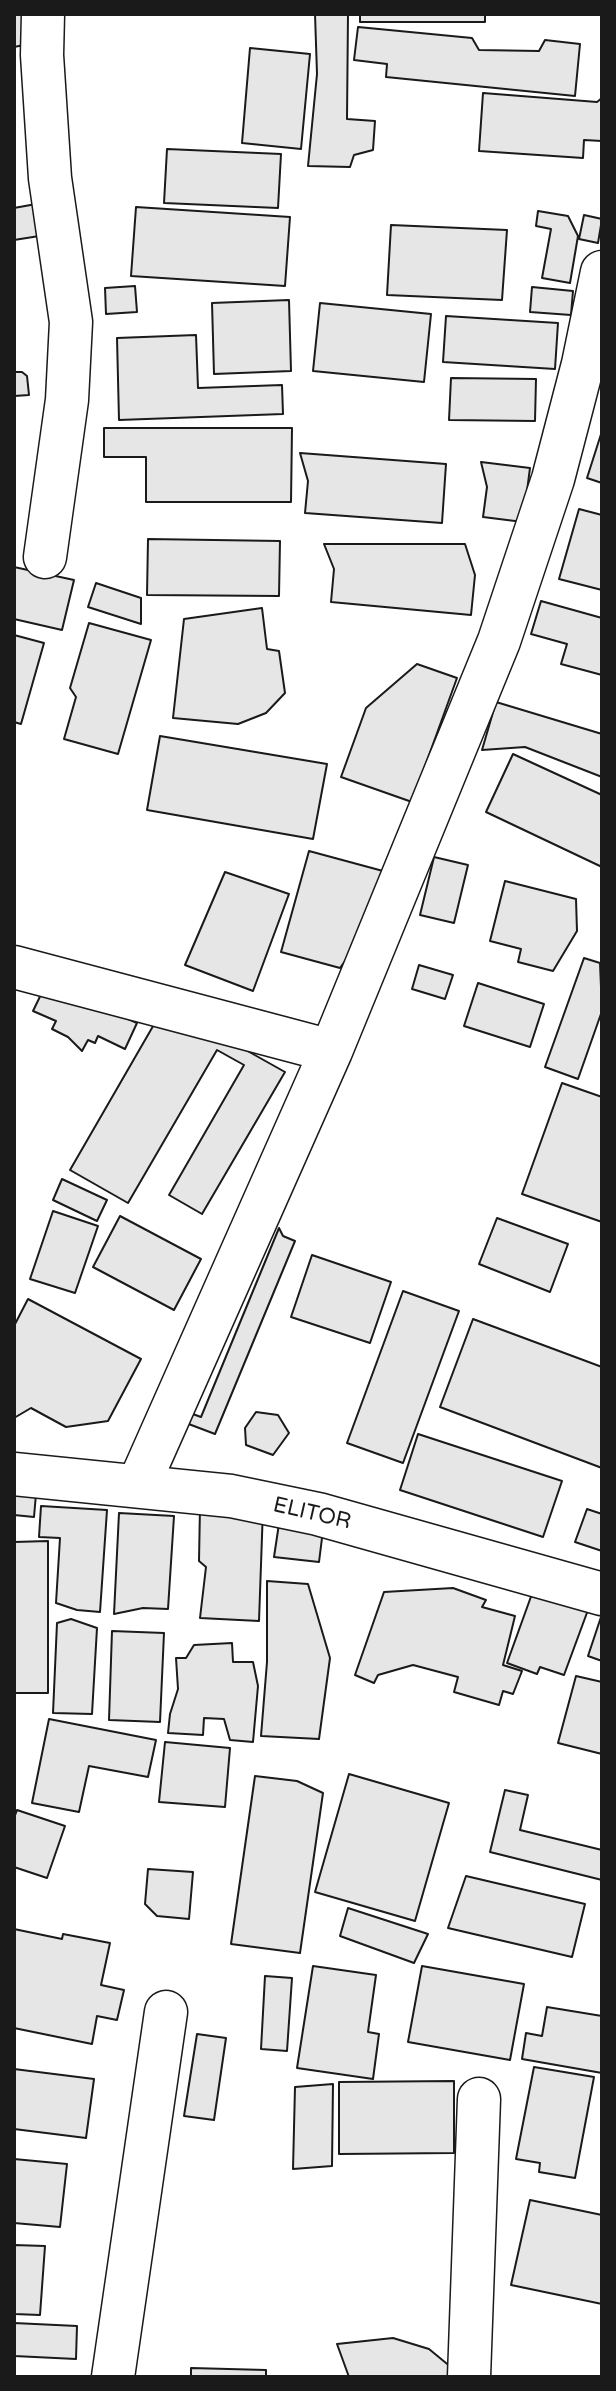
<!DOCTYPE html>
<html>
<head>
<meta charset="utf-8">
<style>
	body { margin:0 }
	#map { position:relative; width:616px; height:2391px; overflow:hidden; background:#fff; font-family:"Varela Round",sans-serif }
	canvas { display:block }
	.frame { position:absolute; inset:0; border:16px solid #1a1a1a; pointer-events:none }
</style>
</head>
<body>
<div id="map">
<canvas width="616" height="2391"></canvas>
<div class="frame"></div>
</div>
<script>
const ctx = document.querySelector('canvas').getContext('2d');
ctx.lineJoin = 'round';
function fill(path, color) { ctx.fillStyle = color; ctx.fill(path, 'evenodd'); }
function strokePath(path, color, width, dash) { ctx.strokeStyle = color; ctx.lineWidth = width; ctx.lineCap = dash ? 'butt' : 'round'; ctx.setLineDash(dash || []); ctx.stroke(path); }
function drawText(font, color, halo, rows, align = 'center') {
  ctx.font = font + ' "Varela Round",sans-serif'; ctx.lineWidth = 6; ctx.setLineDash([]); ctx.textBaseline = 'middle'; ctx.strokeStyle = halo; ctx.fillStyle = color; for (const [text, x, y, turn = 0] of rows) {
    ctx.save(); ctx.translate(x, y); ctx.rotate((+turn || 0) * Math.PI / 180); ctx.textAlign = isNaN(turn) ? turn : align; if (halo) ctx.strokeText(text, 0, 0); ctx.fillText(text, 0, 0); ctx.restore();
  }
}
const building = new Path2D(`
	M14,14H35L29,44L14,47Z
	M315,14H348L347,119L375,121L373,150L354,155L350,167L308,166L317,74Z
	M360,14H485V22H360Z
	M358,27L472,38L479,50L539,51L545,40L580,44L575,96L386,77L387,64L354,60Z
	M250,48L310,54L301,149L242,143Z
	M483,93L597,102L602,98V141L584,140L583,158L479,151Z
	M167,149L281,154L278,208L164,203Z
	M47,202L52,234L14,240V208Z
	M136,207L290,217L285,286L131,276Z
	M538,211L568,216L578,236L570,283L542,278L551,229L536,226Z
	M584,215L602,219L598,243L579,239Z
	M391,225L507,230L502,300L387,295Z
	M135,286L137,312L106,314L105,288Z
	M532,287L573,291L571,315L530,312Z
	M289,300L291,371L214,374L212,303Z
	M320,303L431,314L424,382L313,371Z
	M446,316L558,323L555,369L443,362Z
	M196,335L198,388L282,385L283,414L119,420L117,338Z
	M14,372H22L27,376L29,395L14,396Z
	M451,378L536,379L535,421L449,420Z
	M104,428H292L291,502H146V457H104Z
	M602,431V483L587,478Z
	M300,453L446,464L442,523L305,513L308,481Z
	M481,462L530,468L523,522L483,517L487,487Z
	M579,509L602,515V590L559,579Z
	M148,539L280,541L279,596L147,595Z
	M324,544H465L475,575L471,615L331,602L334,569Z
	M14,567L74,580L62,630L14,619Z
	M96,583L141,598V624L88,607Z
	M541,601L602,618V675L561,664L567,644L531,634Z
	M262,608L267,649L279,651L285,693L266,713L238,724L173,718L184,619Z
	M89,623L151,640L118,754L64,739L76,697L70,688Z
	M14,635L44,643L21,724L14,722Z
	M417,664L457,678L412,802L341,777L366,708Z
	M496,702L602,734V777L525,747L482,750Z
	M160,736L327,764L313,839L147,810Z
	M513,754L602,795V867L486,812Z
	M309,851L383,871L366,932L340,968L281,952Z
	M434,857L468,865L454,923L420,915Z
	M225,872L289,894L253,991L185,965Z
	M505,881L576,899L577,931L553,971L518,962L521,949L490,941Z
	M584,958L600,963L602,1011L578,1079L545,1067Z
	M419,965L453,975L445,999L412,989Z
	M47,982L137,1023L125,1049L98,1036L95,1043L88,1040L82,1051L68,1037L52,1029L56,1021L33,1011Z
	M478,983L544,1004L530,1047L464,1026Z
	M187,1017L285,1072L202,1214L169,1195L244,1065L217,1050L128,1203L70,1170L156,1021L177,1032Z
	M562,1083L602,1097V1222L522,1194Z
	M62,1179L107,1200L97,1221L53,1200Z
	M53,1211L98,1226L75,1293L30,1279Z
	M120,1216L201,1259L174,1310L93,1267Z
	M497,1218L568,1244L550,1292L479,1264Z
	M279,1228L283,1236L295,1241L215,1434L186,1423L190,1413L201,1417Z
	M312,1255L391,1282L370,1343L291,1317Z
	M403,1291L459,1311L403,1463L347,1443Z
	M28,1299L141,1359L108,1421L66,1427L31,1408L14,1418V1326Z
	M473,1319L602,1367V1468L440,1407Z
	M256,1412L278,1415L289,1433L273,1455L246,1445L245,1428Z
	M418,1434L562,1481L543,1537L400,1490Z
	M14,1491L36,1494L34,1517L14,1515Z
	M41,1506L107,1510L100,1612L77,1610L56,1603L60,1538L39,1537Z
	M200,1507L263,1508L259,1621L200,1618L206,1567L199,1561Z
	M587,1509L602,1514V1551L575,1542Z
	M119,1513L174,1516L168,1609L143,1608L114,1614Z
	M280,1517L324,1522L319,1562L274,1557Z
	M48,1541V1693H14V1542Z
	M267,1581L308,1584L330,1658L319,1739L261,1736L267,1662Z
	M453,1588L486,1600L482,1607L515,1616L503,1665L522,1671L513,1694L503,1691L499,1705L454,1692L458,1677L413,1665L378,1675L374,1683L355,1675L384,1592Z
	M533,1591L588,1610L564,1675L540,1667L537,1674L507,1663Z
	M601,1617L602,1618V1661L588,1656Z
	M71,1619L97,1628L92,1714L53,1713L57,1623Z
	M112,1631L164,1633L160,1722L109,1720Z
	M232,1643L233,1662H253L258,1686L253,1742L230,1740L224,1719L204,1718L203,1735L168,1733L170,1714L178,1689L176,1658H186L194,1645Z
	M576,1676L602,1682V1754L558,1743Z
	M49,1719L156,1740L148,1777L89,1766L79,1812L32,1803Z
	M165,1742L230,1748L225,1807L159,1802Z
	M349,1774L449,1803L415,1921L315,1892Z
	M255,1776L297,1781L323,1793L300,1953L231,1944Z
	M505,1790L528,1795L520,1830L602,1850V1880L490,1852Z
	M17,1810L65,1826L47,1878L14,1867V1818Z
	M148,1869L193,1872L189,1919L157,1916L145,1904Z
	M466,1876L585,1904L572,1957L448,1928Z
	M348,1908L428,1934L414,1963L340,1936Z
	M14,1929L62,1939L63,1934L110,1943L101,1985L124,1990L117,2020L97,2016L92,2044L14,2028Z
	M313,1966L376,1975L368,2032L379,2034L373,2079L297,2068Z
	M422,1966L524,1984L510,2060L408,2042Z
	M265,1976L292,1978L287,2051L261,2049Z
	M547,2007L602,2016V2073L522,2059L526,2033L542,2036Z
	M197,2034L226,2038L214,2120L184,2116Z
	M534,2067L594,2077L575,2178L539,2172L540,2163L516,2159Z
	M14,2069L94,2079L86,2138L14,2129Z
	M454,2081V2153L339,2154V2082Z
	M333,2084L332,2166L293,2169L295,2087Z
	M14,2159L67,2164L60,2227L14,2223Z
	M530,2200L602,2215V2304L511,2285Z
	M14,2245L45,2246L40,2315L14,2314Z
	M14,2323L77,2326L76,2359L14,2356Z
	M393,2338L429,2349L463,2377H349L337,2344Z
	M191,2368L266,2370V2377H191Z`);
fill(building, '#e6e6e6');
strokePath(building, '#1a1a1a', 2);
const minor = new Path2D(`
	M43,14L42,55L50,178L71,322L67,400L45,557
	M14,967L331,1051
	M14,1474L231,1496L318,1514L602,1594
	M138,1486L331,1051L499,641L553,479L583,364L602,272
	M113,2377L166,2012
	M469,2377L479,2099`);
strokePath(minor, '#1a1a1a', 45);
strokePath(minor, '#fff', 42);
drawText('22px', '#1a1a1a', '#fff', [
	["ELITOR",312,1514,13]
]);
</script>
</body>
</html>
